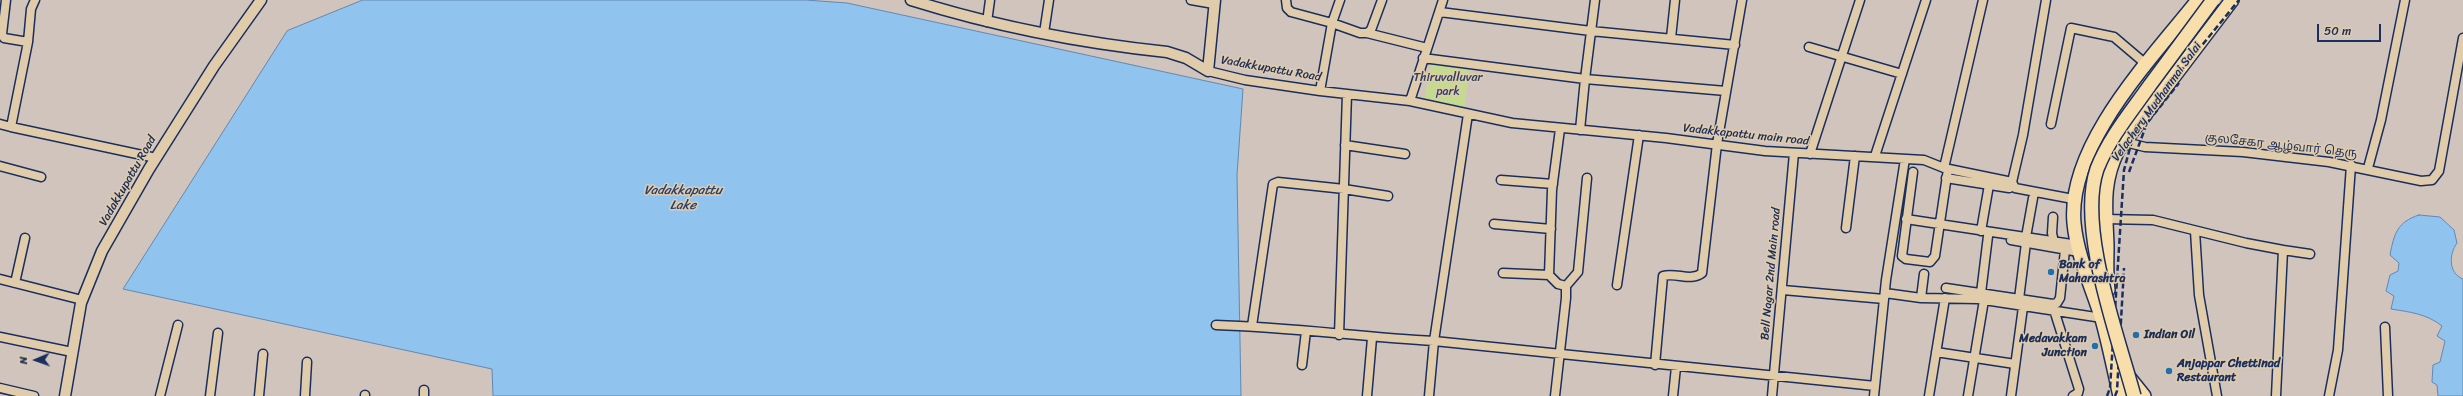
<!DOCTYPE html>
<html>
<head>
<meta charset="utf-8">
<style>
	body { margin:0 }
	#map { position:relative; width:2463px; height:396px; overflow:hidden; background:#d1c4bc; font-family:Sriracha,sans-serif }
	canvas { display:block }
	.north { position:absolute; left:16px; top:340px; width:40px; height:40px; -webkit-text-stroke:3px #e0ccab; paint-order:stroke; rotate:268deg; font-size:11px; font-weight:700; line-height:16px; text-align:center; color:#1b2f5e }
	.north::after { content:''; display:block; margin:auto; width:14px; height:18px; background:#1b2f5e; clip-path:polygon(50% 0,100% 100%,50% 72%,0 100%) }
	.scale { position:absolute; left:2317px; top:24px; width:64px; height:18px; box-sizing:border-box; border:2px solid #1b2f5e; border-top:0; padding-left:5px; font-size:12px; line-height:14px; white-space:nowrap; color:#1b2f5e; -webkit-text-stroke:3px #e0ccab; paint-order:stroke }
</style>
</head>
<body>
<div id="map">
<canvas width="2463" height="396"></canvas>
<div class="north">N</div>
<div class="scale">50 m</div>
</div>
<script>
const ctx = document.querySelector('canvas').getContext('2d');
ctx.lineJoin = 'round';
function fill(path, color) { ctx.fillStyle = color; ctx.fill(path, 'evenodd'); }
function strokePath(path, color, width, dash) { ctx.strokeStyle = color; ctx.lineWidth = width; ctx.lineCap = dash ? 'butt' : 'round'; ctx.setLineDash(dash || []); ctx.stroke(path); }
function drawText(font, color, halo, rows, align = 'center') {
  ctx.font = font + ' Sriracha,"Noto Sans Tamil",sans-serif'; ctx.lineWidth = 3; ctx.setLineDash([]); ctx.textBaseline = 'middle'; ctx.strokeStyle = halo; ctx.fillStyle = color; for (const [text, x, y, turn = 0] of rows) {
    ctx.save(); ctx.translate(x, y); ctx.rotate((+turn || 0) * Math.PI / 180); ctx.textAlign = isNaN(turn) ? turn : align; if (halo) ctx.strokeText(text, 0, 0); ctx.fillText(text, 0, 0); ctx.restore();
  }
}
fill(new Path2D(`
	M1431,64L1470,68L1464,108L1424,100Z`), '#c5da90');
const water = new Path2D(`
	M363,0H806L847,3L1243,89L1237,175L1241,396H493L492,369L123,289L287,31Z
	M2419,215L2440,217L2454,230L2457,243C2449,254 2448,273 2463,279V396H2438L2437,385L2432,382L2433,365L2440,362L2445,341L2437,336L2442,326C2427,314 2410,312 2391,309L2394,296L2386,291L2390,275L2398,271L2399,263L2390,255C2394,234 2397,222 2419,215Z`);
fill(water, '#90c3ed');
strokePath(water, '#6188b4', 1);
const minor = new Path2D(`
	M6,0L2,34L4,38L28,42
	M1191,0L1214,4
	M1286,0L1287,8L1291,12L1332,23L1360,33H1367L1371,30L1382,0
	M1440,12L1591,31L1735,45
	M987,22L990,0
	M1044,33L1049,0
	M1367,33L1427,48
	M1671,38L1675,0
	M1809,47L1902,74
	M1423,58L1585,79L1595,0
	M1208,71L1245,80L1320,91L1410,101L1512,123L1666,138L1765,151L1924,160L1944,168L2012,182
	M1320,91L1332,23L1340,0
	M1410,101L1443,0
	M1468,114L1434,341L1875,386
	M0,124L11,127L28,42L31,9L35,0
	M2051,124L2071,28L2114,37L2147,65
	M11,127L156,158
	M1580,130L1585,79L1726,91
	M2125,142L2145,147L2243,152L2329,162L2421,181L2432,180L2439,171L2463,38
	M1345,145L1405,154
	M1810,154L1860,0
	M1875,156L1926,0
	M0,166L41,177
	M1944,168L1983,0
	M2368,168L2381,120L2405,0
	M1913,172L1902,256L1906,259L1930,262L1935,256L1948,169
	M1946,178L2009,188
	M1501,180L1553,184
	M2012,182L2023,135L2046,0
	M2012,182L2015,188L2073,199
	M2053,217L2052,233L2054,242
	M1906,219L2078,245
	M2105,219L2153,220L2246,243L2283,250L2276,396
	M1494,224L1551,229
	M1846,228L1855,156
	M1981,231L1989,185
	M2195,231L2199,295L2217,396
	M2026,237L2033,198
	M2011,240L2079,252
	M2283,250L2310,254
	M1503,273L1549,275
	M0,279L82,300
	M15,283L25,238
	M1617,285L1639,135
	M1566,286L1578,272L1587,178
	M1946,288L2053,304L2057,303L2060,298L2065,250
	M1783,290L1884,299
	M1885,293L1921,298L1978,299L2102,318
	M1981,293L1988,236
	M1921,298L1924,274
	M2019,299L2026,243
	M2055,313L2079,389L2078,393L2073,396
	M1216,325C1289,327 1361,337 1434,341L1429,396
	M1252,326L1273,184L1278,182L1344,189L1388,196
	M2385,327L2388,396
	M1339,335L1347,94
	M0,337L72,352
	M1936,352L2015,364
	M1302,365L1306,331
	M1655,365L1663,276C1676,272 1691,282 1702,273L1717,144L1742,0
	M0,388L34,396
	M160,396L178,325
	M210,396L218,333
	M259,396L263,354
	M305,396L307,362
	M365,396V395
	M424,396V390
	M1367,396L1372,338
	M1555,396L1566,298V286L1558,284L1549,275L1552,190L1560,129
	M1673,396L1676,367
	M1772,396L1794,153
	M1874,396L1886,280L1905,159
	M1929,396L1945,298
	M1968,396L1984,300
	M2011,396L2023,307
	M2329,396L2338,350L2351,165`);
const tertiary = new Path2D(`
	M911,0C994,26 1081,43 1167,52L1186,58L1208,71L1215,0
	M65,396L81,303L102,251L149,169L214,66L261,0`);
const primary = new Path2D(`
	M2108,290C2106,275 2107,261 2107,246C2106,211 2101,184 2118,150L2232,0
	M2128,376L2144,396
	M2120,396C2114,370 2109,344 2102,319C2092,287 2077,256 2074,223C2067,145 2152,58 2198,0`);
strokePath(minor, '#1b2f5e', 11);
strokePath(tertiary, '#1b2f5e', 13);
strokePath(primary, '#1b2f5e', 16);
strokePath(minor, '#e0ccab', 8);
strokePath(tertiary, '#e0ccab', 10);
strokePath(primary, '#f8deab', 13);
strokePath(new Path2D(`
	M2129,172L2147,123L2179,83
	M2107,396L2110,388L2124,170L2136,126L2239,0
	M2115,396L2117,391L2124,268`), '#1b2f5e', 2.5, [6, 3]);
const primaryBridge = new Path2D(`
	M2134,396C2118,336 2077,228 2097,169C2109,138 2131,112 2150,85C2171,57 2192,28 2213,0`);
strokePath(primaryBridge, '#1b2f5e', 16, []);
strokePath(primaryBridge, '#f8deab', 13);
for (const [x, y, r, color] of [
	[2051,272,4,"#1f6fb2"],
	[2136,335,4,"#1f6fb2"],
	[2095,346,4,"#1f6fb2"],
	[2169,371,4,"#1f6fb2"]
]) { const dot = new Path2D(); dot.arc(x, y, r, 0, 2 * Math.PI); ctx.fillStyle = color; ctx.fill(dot); strokePath(dot, '#e0ccab', 1.5); }
drawText('12px', '#1b2f5e', '#e0ccab', [
	["Vadakkupattu Road",1271,69,10],
	["Velachery Mudhanmai Salai",2157,102,-54],
	["Vadakkapattu main road",1746,135,6],
	["குலசேகர ஆழ்வார் தெரு",2281,146,6],
	["Vadakkupattu Road",128,181,-60],
	["Bell Nagar 2nd Main road",1771,274,-85]
]);
drawText('12px', '#2c4063', '#e0ccab', [
	["Thiruvalluvar",1448,78],
	["park",1448,92]
]);
drawText('bold 12px', '#1b2f5e', '#e0ccab', [
	["Bank of",2059,265],
	["Maharashtra",2059,279],
	["Indian Oil",2144,335],
	["Medavakkam",2087,339,"right"],
	["Junction",2087,353,"right"],
	["Anjappar Chettinad",2177,364],
	["Restaurant",2177,378]
], 'left');
drawText('italic 13px', '#273e6c', '#e0ccab', [
	["Vadakkapattu",683,191],
	["Lake",683,206]
]);
</script>
</body>
</html>
